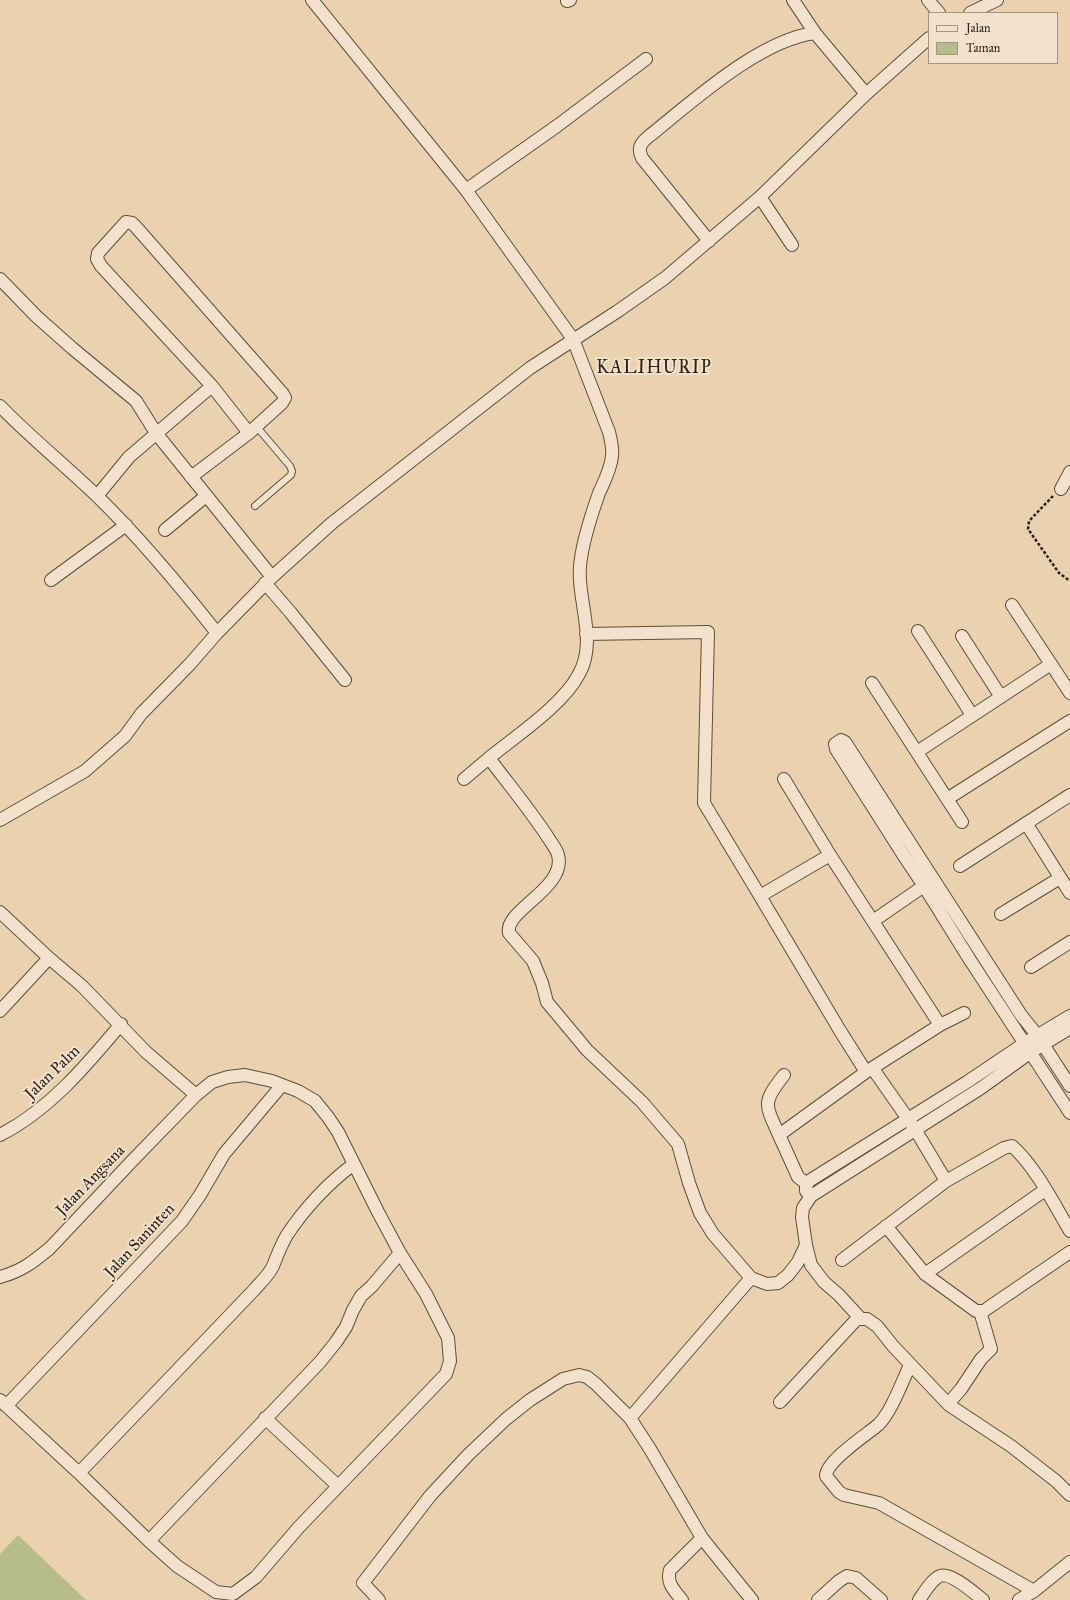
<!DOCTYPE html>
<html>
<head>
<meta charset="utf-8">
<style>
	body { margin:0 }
	#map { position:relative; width:1070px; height:1600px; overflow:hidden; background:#ebd2af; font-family:"IM FELL Great Primer",serif }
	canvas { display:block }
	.legend { position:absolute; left:928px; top:12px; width:130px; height:52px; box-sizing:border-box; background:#f2e2cb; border:1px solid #a49584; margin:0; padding:5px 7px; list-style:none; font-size:12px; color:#2e2219 }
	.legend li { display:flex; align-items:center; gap:8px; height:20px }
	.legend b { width:20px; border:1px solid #a49584 }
</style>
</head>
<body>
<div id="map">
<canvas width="1070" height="1600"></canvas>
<ul class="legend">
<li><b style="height:5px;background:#f2e2cb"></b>Jalan</li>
<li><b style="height:11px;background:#b6bc8c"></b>Taman</li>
</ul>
</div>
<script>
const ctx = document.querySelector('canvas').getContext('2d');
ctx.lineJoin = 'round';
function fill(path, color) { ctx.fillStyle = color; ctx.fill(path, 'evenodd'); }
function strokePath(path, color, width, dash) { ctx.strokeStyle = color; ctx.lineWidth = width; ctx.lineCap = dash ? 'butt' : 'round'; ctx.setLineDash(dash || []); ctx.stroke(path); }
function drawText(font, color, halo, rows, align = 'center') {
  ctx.font = font + ' "IM FELL Great Primer",serif'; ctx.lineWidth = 4; ctx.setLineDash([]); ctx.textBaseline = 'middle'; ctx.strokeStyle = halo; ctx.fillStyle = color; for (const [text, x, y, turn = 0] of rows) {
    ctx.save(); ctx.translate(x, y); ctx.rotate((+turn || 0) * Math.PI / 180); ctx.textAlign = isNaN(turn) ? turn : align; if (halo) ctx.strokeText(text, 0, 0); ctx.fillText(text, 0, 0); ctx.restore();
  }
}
fill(new Path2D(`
	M18,1535L86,1600H0V1554Z`), '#b6bc8c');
const service = new Path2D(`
	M255,506L291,475L292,471L290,466L256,426`);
const minor = new Path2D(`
	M312,0L466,190L573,339L609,432C611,440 613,449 612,456C611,469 604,482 599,493C592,513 584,537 581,558C574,595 599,639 579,674C563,705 516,736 489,758C509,785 531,811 549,839C552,844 557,850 558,855C567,888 504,910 509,933L533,961L542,983L547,1002L587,1050L642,1102L678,1144L689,1183L700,1213L713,1234L751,1278L767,1284L778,1283L788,1275L798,1262L806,1245
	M793,0L815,33
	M928,0L939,13
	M567,1L570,0
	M970,13L997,0
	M466,190L557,126L646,59
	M760,197L792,245
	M709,241L642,158C637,148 641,143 648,137C692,102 759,40 815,33L866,94
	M0,279L36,316L72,348L136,401L156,433L272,577
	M0,406C31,438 66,466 98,497C141,539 180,586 217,633
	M191,477L249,433L282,403L285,398L283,394L136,227L132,223L126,222L98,253L97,259L101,266L212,386L249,433
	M1061,489L1070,472
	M97,496L129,457L212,386
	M165,530L206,496
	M51,580L126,525
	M265,583L291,613L345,680
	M1012,605L1070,693
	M918,631L972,715
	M586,634L708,632L704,803L760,896
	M962,636L1001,697
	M872,683L962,822
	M917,752L1051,664
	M464,779L489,758
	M947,799L1070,721
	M0,820L85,771L125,736L141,714L190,664L217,633L272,577L332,523L530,368L618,311L665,278L760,197L866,94L929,38
	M1026,823L1070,893
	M830,855L760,896L839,1029L866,1072
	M960,866L1070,795
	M0,912L49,958L82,986L146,1052L196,1095
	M1001,914L1060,878
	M873,921L924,886
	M1031,967L1070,942
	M0,1011L49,958
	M1070,1016L1025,1043L967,1082L809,1181L806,1186V1191L811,1196L981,1088L1031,1052L1070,1028
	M940,1025L964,1013
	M873,1069L915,1129L946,1181
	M784,1075C762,1103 765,1104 779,1135L866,1072L940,1025L830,855L784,779
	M1070,1086L1037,1035L1021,1015L845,742L841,740L835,744L836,749L904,856L924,886L970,960L1070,1113
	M0,1135C49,1110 86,1066 121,1024
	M779,1135L798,1177L807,1184
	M811,1196L803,1208L802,1217L806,1245L811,1265L824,1282L839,1295L861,1319
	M886,1226L925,1274L976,1311H984L988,1308L1070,1252
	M842,1260L946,1181L1004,1148L1012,1146C1035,1166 1054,1204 1070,1231
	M925,1274L1045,1190
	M0,1277C22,1271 33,1262 50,1248L132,1161L196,1095L212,1082L228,1077L245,1075L272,1081L298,1091L315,1101L328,1117L338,1132L378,1212L400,1253L426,1294L448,1338L450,1361L446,1374L299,1527L256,1577L233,1594L216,1592L177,1566L149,1541L79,1473L0,1400
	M910,1365C902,1382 891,1413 878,1425C866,1435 826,1461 826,1476L839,1492L844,1495L879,1503L1034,1591
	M780,1402L855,1321L858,1319H867L877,1326L893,1346L949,1405L1011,1446L1056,1481L1070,1495
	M948,1404L961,1389L981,1359L991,1349L980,1311
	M6,1406L182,1221L200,1195L224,1154L282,1085
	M265,1418L338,1486
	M630,1418L751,1278
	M79,1473L254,1290C260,1283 269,1275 273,1266C277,1256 281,1245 287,1235C304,1209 329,1182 354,1164
	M702,1538L752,1600
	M149,1541L320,1362L336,1342L346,1327L353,1310L361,1296L372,1286L400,1253
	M379,1600L363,1583L430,1496L468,1455L506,1419L530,1400L563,1379L579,1375L587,1377L596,1384L630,1418L650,1449L702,1538L670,1570C666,1583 674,1590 682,1600
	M818,1600L839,1581L847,1576L856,1578L881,1600
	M919,1600C924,1593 932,1579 940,1576C951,1572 974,1593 983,1600
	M1019,1600L1034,1591L1070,1562`);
strokePath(service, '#5d4e3e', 8);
strokePath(minor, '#5d4e3e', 14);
strokePath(new Path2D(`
	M1053,496L1029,521L1028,529L1059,573L1070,581`), '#2e2219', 2.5, [3, 2]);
strokePath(service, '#f2e2cb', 6);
strokePath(minor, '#f2e2cb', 12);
drawText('16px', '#2e2219', '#f2e2cb', [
	["Jalan Palm",53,1073,-44],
	["Jalan Angsana",91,1181,-46],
	["Jalan Saninten",140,1241,-47]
]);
ctx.letterSpacing = '1px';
drawText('18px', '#2e2219', '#f2e2cb', [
	["KALIHURIP",654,369]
]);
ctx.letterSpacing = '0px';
</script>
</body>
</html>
